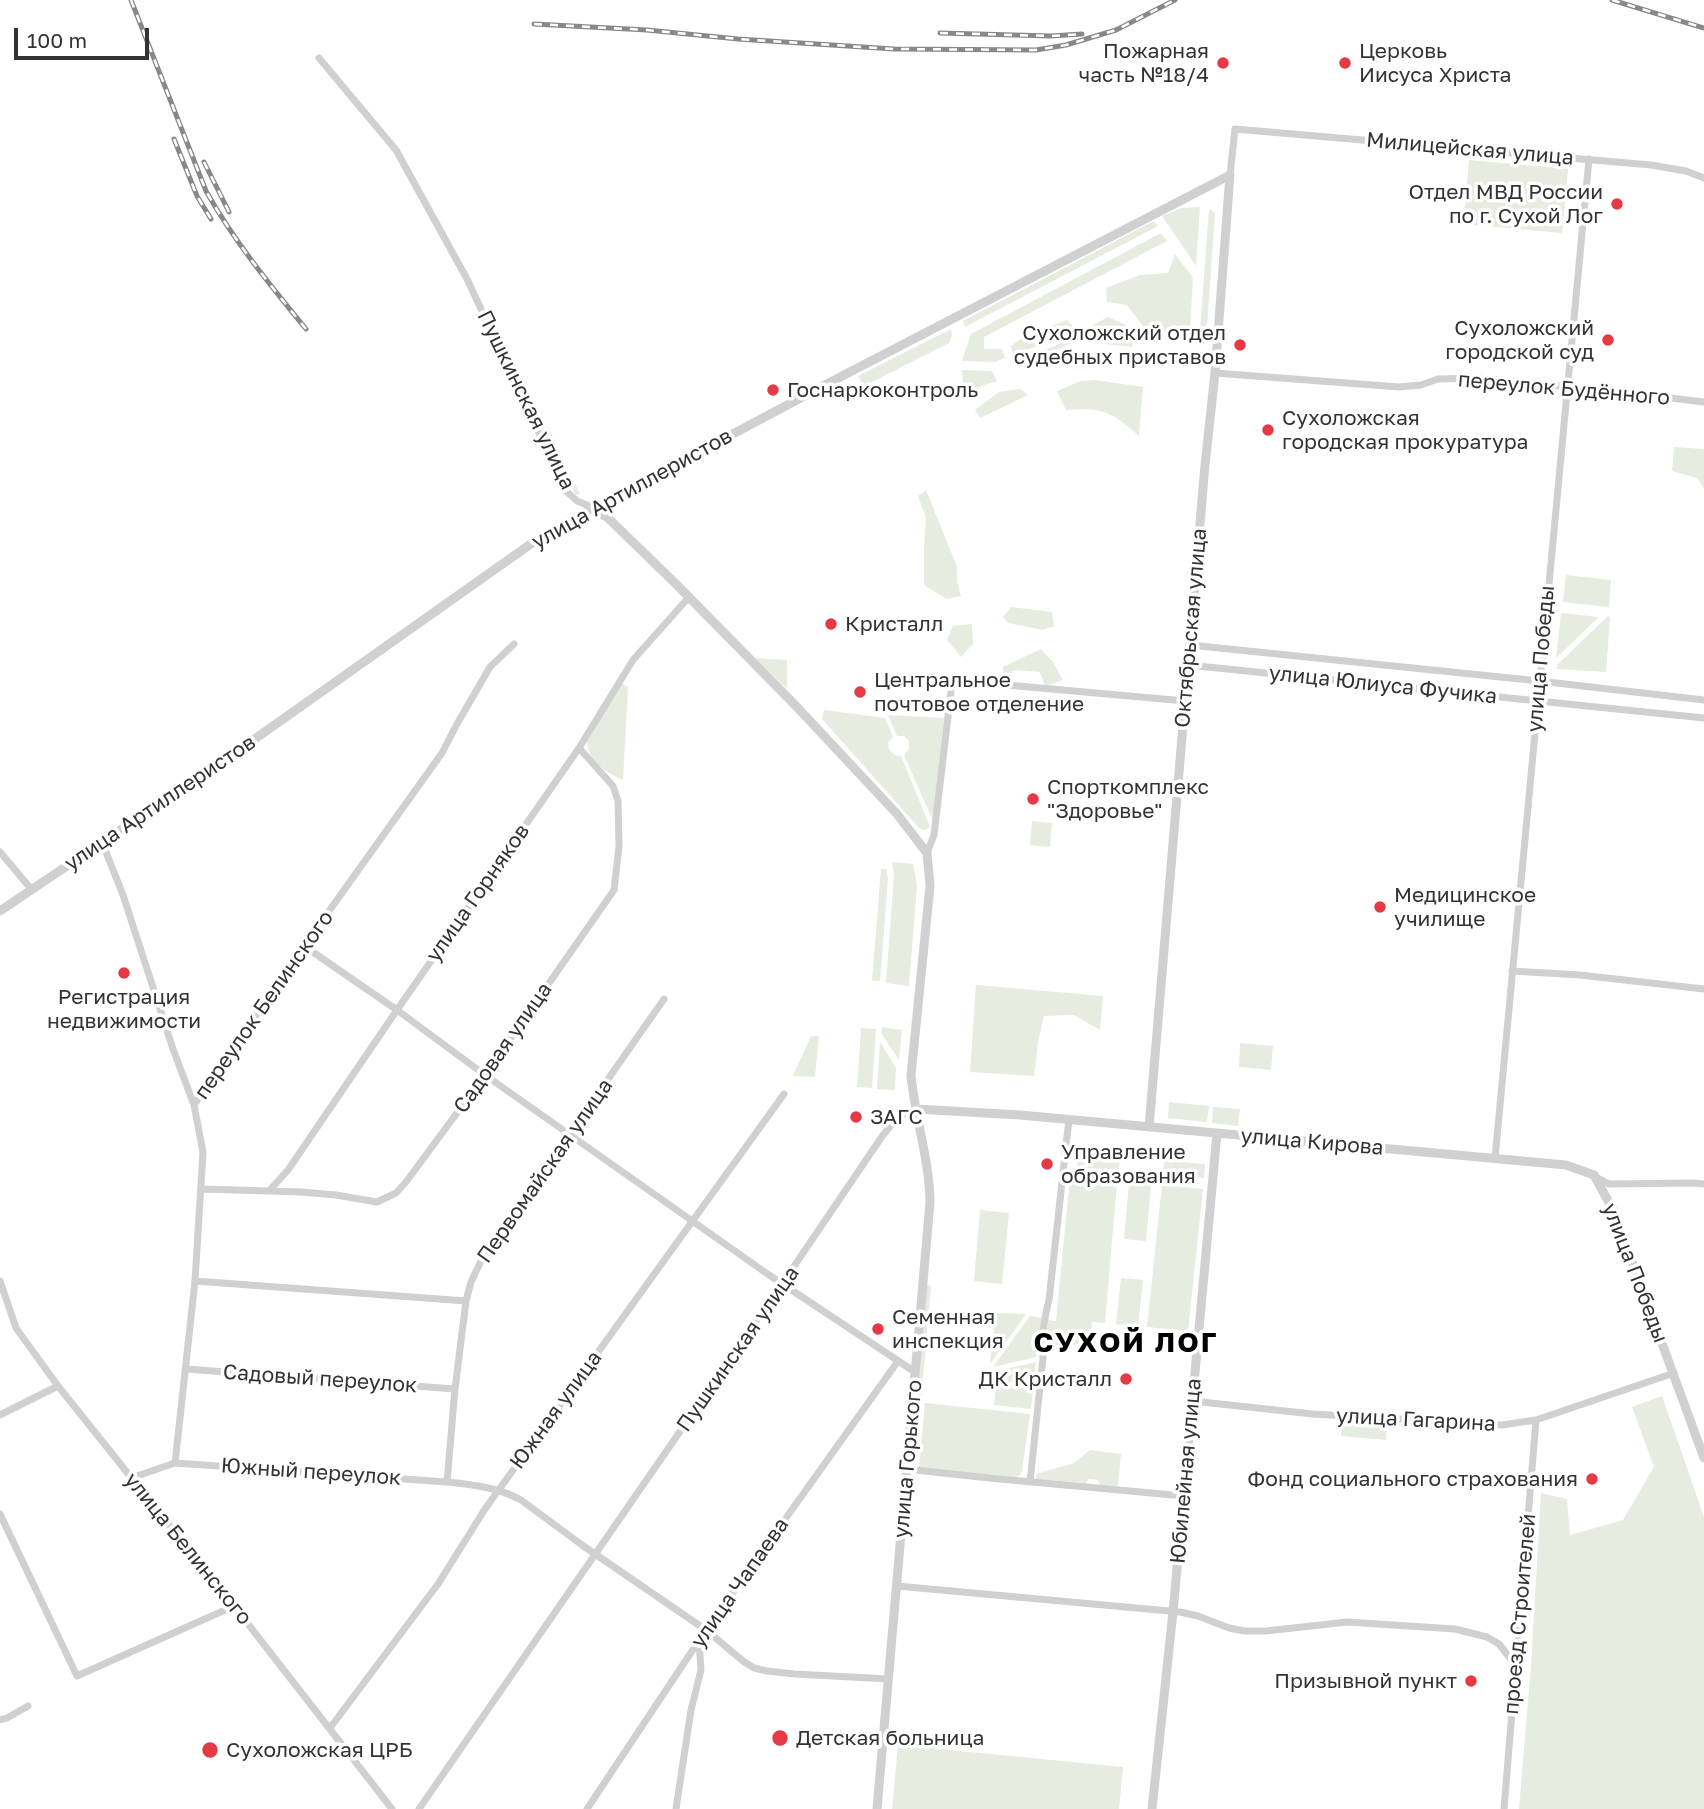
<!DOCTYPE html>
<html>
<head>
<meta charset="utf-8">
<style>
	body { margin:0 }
	#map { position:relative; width:1704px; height:1809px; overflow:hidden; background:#fff; font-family:"Golos Text",sans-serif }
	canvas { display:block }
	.scale { position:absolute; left:14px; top:28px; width:135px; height:32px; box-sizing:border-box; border:4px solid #333; border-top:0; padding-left:9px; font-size:21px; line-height:24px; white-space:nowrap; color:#333; -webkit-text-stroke:5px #fff; paint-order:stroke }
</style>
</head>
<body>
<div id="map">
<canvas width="1704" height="1809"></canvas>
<div class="scale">100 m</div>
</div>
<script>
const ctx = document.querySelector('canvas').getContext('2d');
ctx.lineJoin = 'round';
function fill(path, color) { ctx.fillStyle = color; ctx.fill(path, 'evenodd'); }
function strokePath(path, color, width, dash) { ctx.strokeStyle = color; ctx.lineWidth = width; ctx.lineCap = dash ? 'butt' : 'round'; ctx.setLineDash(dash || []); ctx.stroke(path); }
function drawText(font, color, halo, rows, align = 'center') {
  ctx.font = font + ' "Golos Text",sans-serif'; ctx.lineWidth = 7; ctx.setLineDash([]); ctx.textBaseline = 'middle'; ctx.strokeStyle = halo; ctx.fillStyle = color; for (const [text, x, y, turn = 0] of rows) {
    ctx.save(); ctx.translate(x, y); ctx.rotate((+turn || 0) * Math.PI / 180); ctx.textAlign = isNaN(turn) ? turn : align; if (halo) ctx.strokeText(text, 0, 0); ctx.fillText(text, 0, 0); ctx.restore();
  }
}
fill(new Path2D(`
	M1469,160L1568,169L1562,233L1463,224Z
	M1200,207L1196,266L1162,216L1182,208Z
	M1209,209L1215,213L1207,327L1200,330Z
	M1154,221L1158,226L965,327L963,321Z
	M1161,233L1167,241L984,337V349H1002L1005,358L995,362L962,361L971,334Z
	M1175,254L1193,278L1190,330L1148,333L1127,305L1107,302L1106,288L1140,275L1168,273Z
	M1108,317L1130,327L1131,334L1087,328Z
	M1066,320L1076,329L1013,356L1011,346L1022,338Z
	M951,329L952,335L949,343L864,386L858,376Z
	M1080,335L1131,340L1133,347L1076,341L1027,364L1026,358Z
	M962,370L992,371L997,381L981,386L964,395Z
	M1096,380L1143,387L1139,436C1113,412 1102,407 1066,410L1057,391L1081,381Z
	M1020,389L1028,395L980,418L975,410L999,392Z
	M548,427L580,494L576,495L543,429Z
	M1674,447L1704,449V489L1697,478L1672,471Z
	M926,490L957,567V582L961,596L947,599L924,585V549L926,518L918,496Z
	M1566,575L1611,580L1609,607L1563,602Z
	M1011,607L1052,612L1054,626L1043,630L1008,623L1003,617Z
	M1561,613L1599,617L1556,658Z
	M1608,616L1610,618L1606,672L1557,669V665Z
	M972,624L973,644L961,657L947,640L953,626Z
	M1041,649L1053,662L1063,680L1045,686L1040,672L1015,670L1003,675V667Z
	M755,658L787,660V689Z
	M622,683L628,687L623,780C606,773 587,760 587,740Z
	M824,710L885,718L893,737L888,742L889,749L894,755L901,756L930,827L925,830L920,829L822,719Z
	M888,715L944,718L933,821L904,755L909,749V741L904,736H897Z
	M1032,821L1052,823L1050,847L1030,845Z
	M892,862L913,864L917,885L909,986L886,983L894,876Z
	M881,869H886L888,879L880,981H872Z
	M976,985L1103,996L1100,1030L1074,1015L1044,1016L1038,1042L1034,1076L970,1072Z
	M882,1027L902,1030L899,1060L881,1033Z
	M861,1028L876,1029L872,1088L857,1087Z
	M811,1036H819L815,1077L793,1076Z
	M880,1042L896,1068L895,1090L877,1089Z
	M1240,1043L1273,1046L1271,1070L1239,1067Z
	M1169,1102L1209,1106L1207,1122L1168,1118Z
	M1213,1107L1240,1109L1238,1126L1212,1123Z
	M1079,1152L1120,1155L1119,1170L1077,1167Z
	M1164,1161L1205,1164L1204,1178L1163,1175Z
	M1070,1177L1117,1183L1105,1323L1092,1322L1091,1340L1070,1346L1046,1344L1048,1320L1056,1321Z
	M1129,1183L1151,1185L1146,1241L1124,1239Z
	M1162,1185L1203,1189L1188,1331L1147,1327Z
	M980,1210L1009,1213L1002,1284L974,1281Z
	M1121,1278L1143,1280L1138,1327L1116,1324Z
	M929,1285L931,1286L921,1401H916L925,1286Z
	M996,1313L1026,1314L990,1364Z
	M1030,1316L1042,1318L1036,1357L993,1367Z
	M1036,1362L1033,1384L988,1380L989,1373Z
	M996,1385L1033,1389L1031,1409L994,1405Z
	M1662,1396L1704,1517V1809H1519L1531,1666L1541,1493L1567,1499L1570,1535L1623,1520L1654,1467L1632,1407Z
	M925,1403L1030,1414L1022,1471L1020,1475L1016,1477L919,1468Z
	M1342,1417L1400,1423V1427L1387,1426L1386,1440L1341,1436Z
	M1090,1450L1121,1454L1118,1486L1100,1485L1098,1480L1089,1479L1086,1483L1036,1479V1474L1074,1463Z
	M898,1745L1123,1767L1119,1809H892Z`), '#e6ecdf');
strokePath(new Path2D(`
	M319,58L396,150L467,279L566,491L577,501L592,507
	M1230,175L1235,129L1651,165L1686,171L1704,178
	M1215,373L1399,387L1421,385L1438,379L1481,378L1629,393L1704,402
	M1190,645L1539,681L1704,700
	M1188,665L1704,718
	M102,842L123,895L173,1049L194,1105L203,1152L195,1281L175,1463
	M0,852L32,890
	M927,853L934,835L951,691V680L1185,701
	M304,946L397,1010L485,1075L769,1275L915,1372
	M1512,971L1580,975L1704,989
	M194,1105L304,946L442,753L457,724L490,667L514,644
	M1495,1158L1589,159
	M1594,1176L1609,1184L1693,1183L1704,1184
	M202,1189L301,1192L336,1195L377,1202L396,1193L406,1182L485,1075L614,890L619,846L618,801L613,786L579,748
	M269,1191L288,1170L397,1010L579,748L633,660L689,597
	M0,1281L16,1328L58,1386L234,1606L392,1809
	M195,1281L466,1301
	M186,1369L455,1389
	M1192,1401L1313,1414L1502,1425L1536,1420L1674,1373
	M0,1415L58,1386
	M906,1469L989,1478L1184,1496
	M131,1478L175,1463L447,1482C473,1485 497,1487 521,1500L582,1545L706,1630L743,1661L754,1668L767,1671L795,1674L888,1679
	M447,1482L455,1389L466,1301L471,1282L481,1261L664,999
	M1030,1482L1043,1358C1041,1339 1044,1319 1049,1300L1069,1119
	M0,1514L77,1676L234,1606
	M897,1586L1180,1612L1198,1616L1229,1628L1244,1631H1266L1347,1622L1455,1629L1487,1637L1499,1644L1516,1666
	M0,1720L7,1718L28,1706
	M330,1728L438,1584L485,1509L784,1094
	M419,1809L782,1284L883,1135L898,1117L916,1109
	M587,1809L706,1630L898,1361
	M676,1809L691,1710L701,1670L699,1640
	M1504,1809L1536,1420`), '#d0d0d0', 7);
strokePath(new Path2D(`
	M592,507L608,518L676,584L796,706L897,814L927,853L930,886L911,1075C915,1119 929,1156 930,1202L877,1809
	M0,911L242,748L535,541L561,525L846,374L1230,175
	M916,1109L1020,1115L1566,1165L1594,1175L1612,1208L1623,1237L1704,1458
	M1149,1127L1205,465L1215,373L1230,175
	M1152,1809L1173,1612L1217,1133`), '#d0d0d0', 9);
const rail = new Path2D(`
	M131,0L206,191C234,241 270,285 306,329
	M1612,0L1704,28
	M534,24L647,30L738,39L894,49L1036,50L1066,45L1116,30L1175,0
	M940,33L1051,36L1082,34
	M174,139L197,196L211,219
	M204,162L229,212`);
strokePath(rail, '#888', 5);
strokePath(rail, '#fff', 2.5, [8]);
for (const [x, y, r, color] of [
	[1223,63,7,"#e63946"],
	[1345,63,7,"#e63946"],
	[1617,204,7,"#e63946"],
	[1608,340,7,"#e63946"],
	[1240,345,7,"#e63946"],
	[773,390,7,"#e63946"],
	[1268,430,7,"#e63946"],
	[831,624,7,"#e63946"],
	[860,692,7,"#e63946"],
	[1033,799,7,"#e63946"],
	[1380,907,7,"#e63946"],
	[124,973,7,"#e63946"],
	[856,1117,7,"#e63946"],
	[1047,1164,7,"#e63946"],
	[878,1329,7,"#e63946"],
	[1126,1379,7,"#e63946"],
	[1592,1479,7,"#e63946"],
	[1471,1681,7,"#e63946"],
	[780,1738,9,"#e63946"],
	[210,1750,9,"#e63946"]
]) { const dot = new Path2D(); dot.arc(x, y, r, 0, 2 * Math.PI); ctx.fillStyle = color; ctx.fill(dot); strokePath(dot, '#fff', 2.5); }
drawText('21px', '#333', '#fff', [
	["Пожарная",1209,51,"right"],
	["часть №18/4",1209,75,"right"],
	["Церковь",1359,51],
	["Иисуса Христа",1359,75],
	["Отдел МВД России",1603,192,"right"],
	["по г. Сухой Лог",1603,216,"right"],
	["Сухоложский",1594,328,"right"],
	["городской суд",1594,352,"right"],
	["Сухоложский отдел",1226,333,"right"],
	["судебных приставов",1226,357,"right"],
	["Госнаркоконтроль",787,390],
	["Сухоложская",1282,418],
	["городская прокуратура",1282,442],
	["Кристалл",845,624],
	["Центральное",874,680],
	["почтовое отделение",874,704],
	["Спорткомплекс",1047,787],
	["\"Здоровье\"",1047,811],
	["Медицинское",1394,895],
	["училище",1394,919],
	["Регистрация",124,997,"center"],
	["недвижимости",124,1021,"center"],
	["ЗАГС",870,1117],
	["Управление",1061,1152],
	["образования",1061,1176],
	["Семенная",892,1317],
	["инспекция",892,1341],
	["ДК Кристалл",1112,1379,"right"],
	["Фонд социального страхования",1578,1479,"right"],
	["Призывной пункт",1457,1681,"right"],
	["Детская больница",796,1738],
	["Сухоложская ЦРБ",226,1750]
], 'left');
drawText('21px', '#333', '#fff', [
	["Милицейская улица",1470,149,5],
	["переулок Будённого",1564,389,5],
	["Пушкинская улица",526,400,64],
	["улица Артиллеристов",632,489,-29],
	["Октябрьская улица",1191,628,-85],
	["улица Победы",1541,659,-85],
	["улица Юлиуса Фучика",1383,685,6],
	["улица Артиллеристов",160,803,-34],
	["улица Горняков",478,893,-55],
	["переулок Белинского",264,1005,-55],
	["Садовая улица",503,1048,-55],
	["улица Кирова",1312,1142,5],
	["Первомайская улица",545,1171,-55],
	["улица Победы",1635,1273,69],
	["Пушкинская улица",738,1349,-55],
	["Садовый переулок",320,1379,4],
	["Южная улица",556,1410,-54],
	["улица Гагарина",1416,1420,3],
	["улица Горького",908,1459,-85],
	["Юбилейная улица",1186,1471,-85],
	["Южный переулок",311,1472,4],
	["улица Белинского",188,1549,51],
	["улица Чапаева",740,1583,-55],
	["проезд Строителей",1520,1614,-85]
]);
ctx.letterSpacing = '2px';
drawText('bold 28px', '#000', '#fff', [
	["СУХОЙ ЛОГ",1126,1343]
]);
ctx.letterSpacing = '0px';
</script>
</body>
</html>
